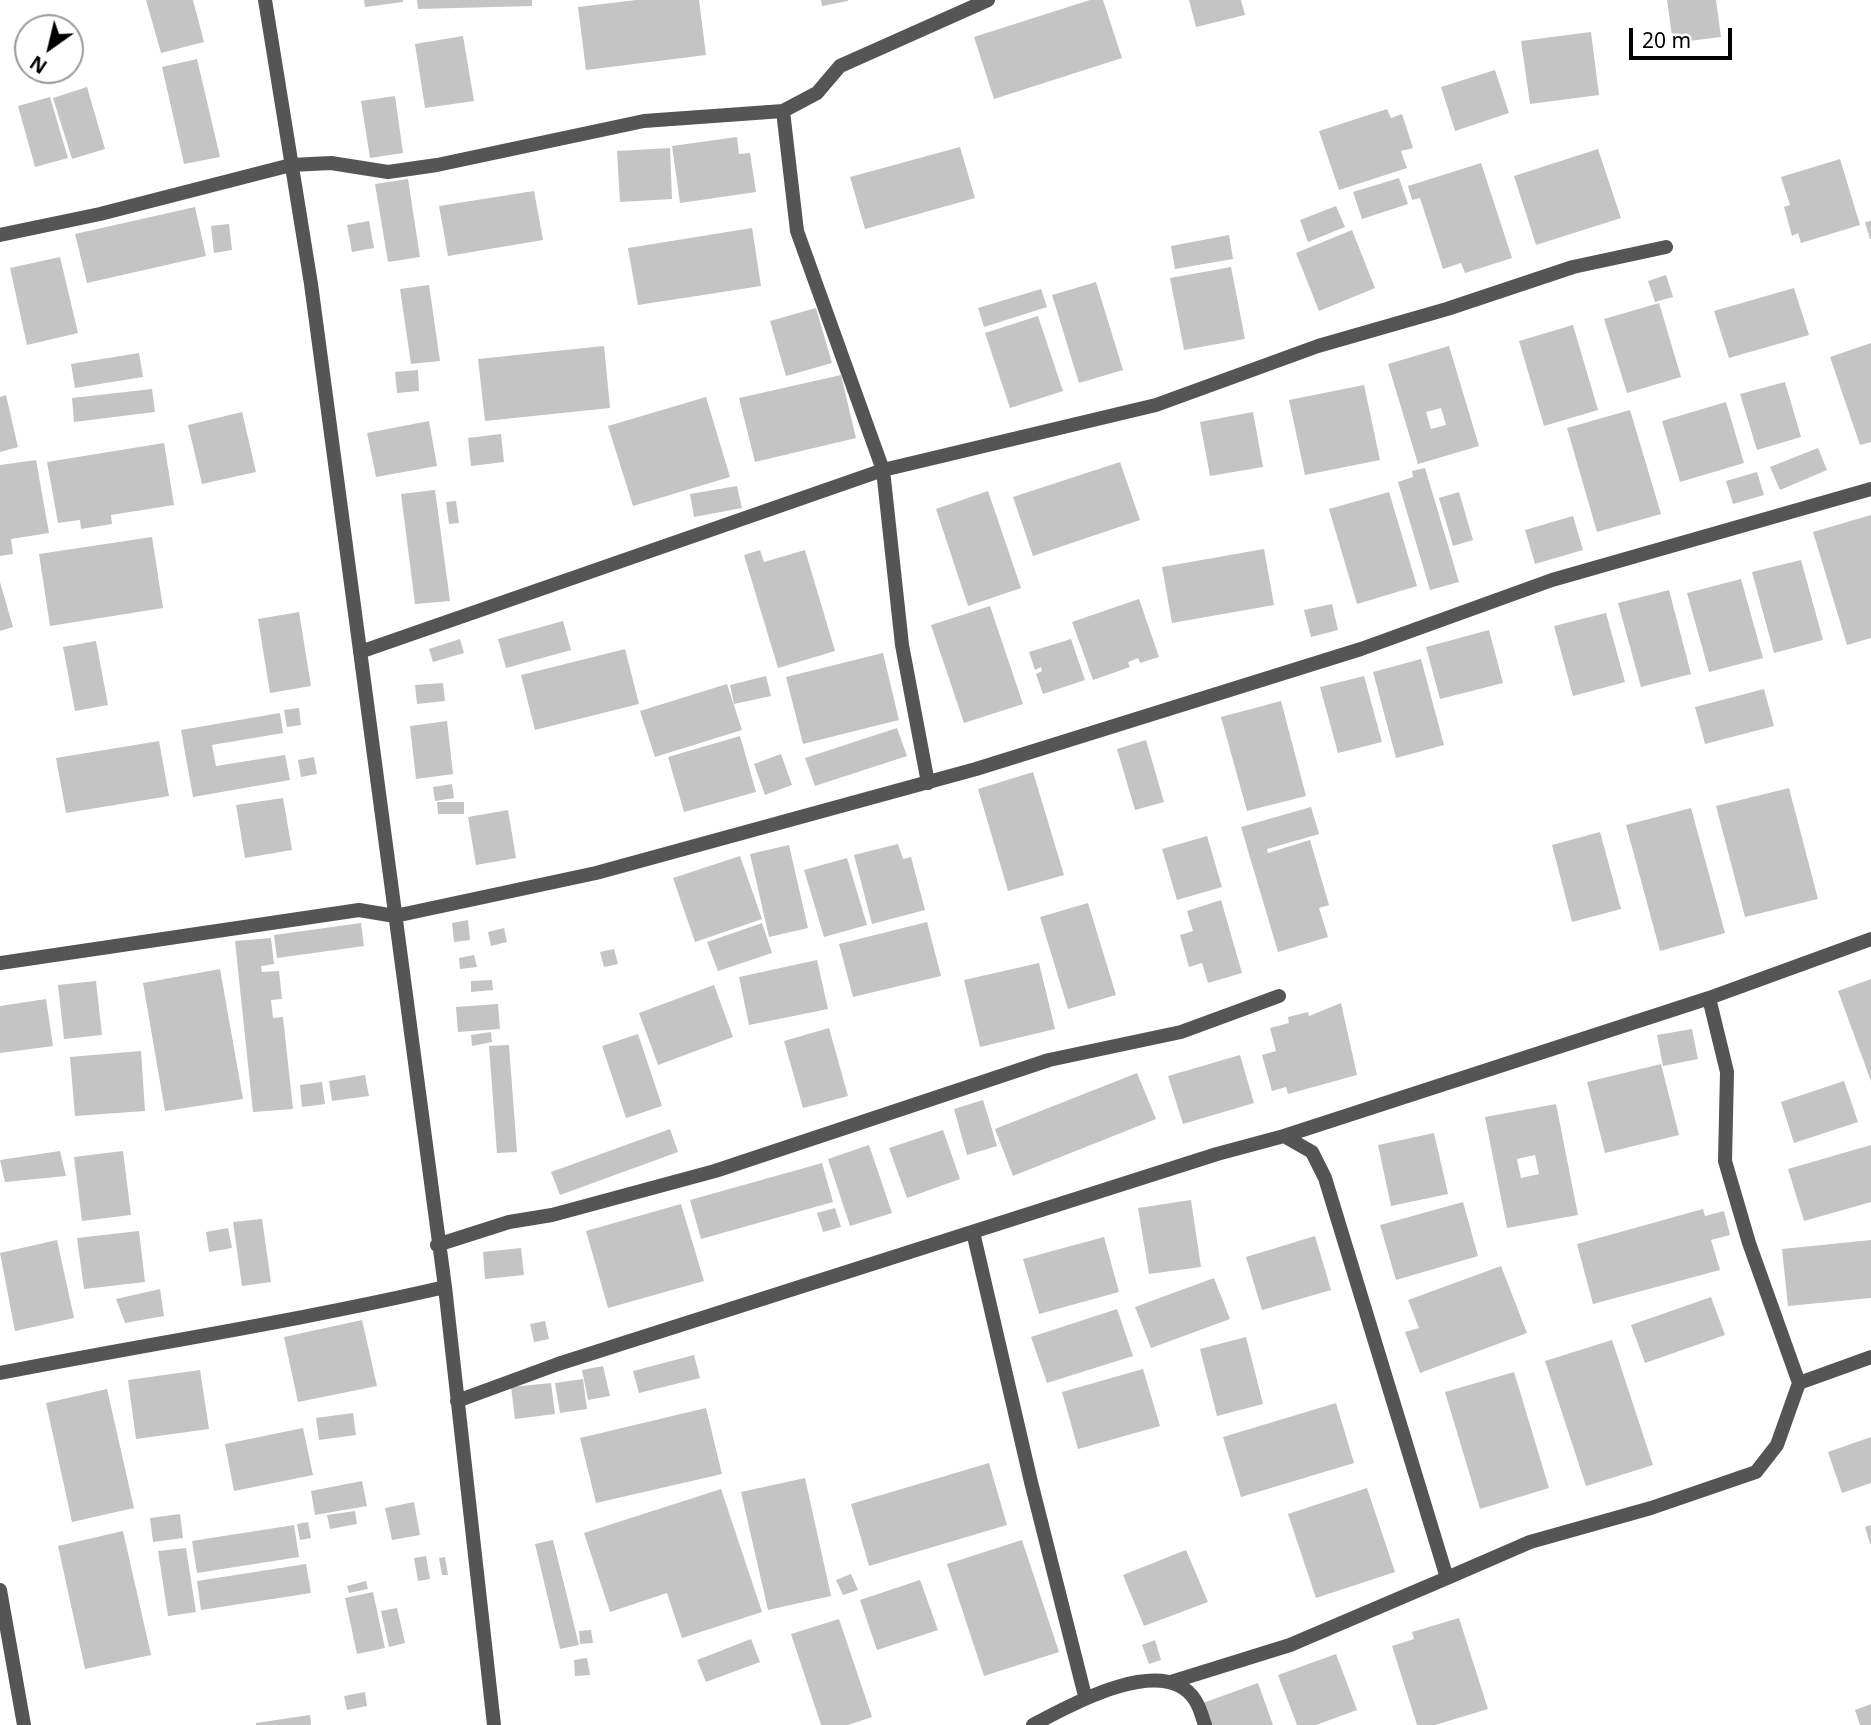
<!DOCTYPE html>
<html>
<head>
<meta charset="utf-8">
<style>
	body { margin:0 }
	#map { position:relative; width:1871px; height:1725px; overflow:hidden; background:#fff; font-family:"Noto Sans",sans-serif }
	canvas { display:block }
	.north { position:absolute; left:14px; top:14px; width:70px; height:70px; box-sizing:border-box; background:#fff; border:2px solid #999; border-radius:50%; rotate:214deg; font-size:19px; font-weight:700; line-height:28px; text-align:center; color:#000 }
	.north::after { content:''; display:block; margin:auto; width:24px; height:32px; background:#000; clip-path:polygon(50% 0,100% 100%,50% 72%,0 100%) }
	.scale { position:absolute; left:1629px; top:28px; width:103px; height:32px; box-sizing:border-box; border:4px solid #000; border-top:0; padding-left:9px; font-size:21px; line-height:24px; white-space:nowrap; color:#000; -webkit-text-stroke:5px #fff; paint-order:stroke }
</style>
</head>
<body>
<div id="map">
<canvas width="1871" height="1725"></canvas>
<div class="north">N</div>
<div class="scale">20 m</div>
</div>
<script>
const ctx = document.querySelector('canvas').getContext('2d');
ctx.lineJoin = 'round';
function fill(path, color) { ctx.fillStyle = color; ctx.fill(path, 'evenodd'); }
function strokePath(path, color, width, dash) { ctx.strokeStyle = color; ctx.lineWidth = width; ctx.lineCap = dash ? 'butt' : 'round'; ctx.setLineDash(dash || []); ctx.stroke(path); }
fill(new Path2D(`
	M146,0H193L204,42L161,53Z
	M364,0H403V2L365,7Z
	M417,0H532V6L418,9Z
	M636,0H699L706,55L586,70L578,7Z
	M821,0H848V1L822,6Z
	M1090,0H1103L1122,58L994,99L974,37Z
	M1189,0H1241L1245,15L1196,27Z
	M1667,0H1716L1721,37L1673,43Z
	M1591,32L1599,95L1530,104L1521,41Z
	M463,36L474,101L425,108L415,44Z
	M197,59L220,157L184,164L162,67Z
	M1495,70L1509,113L1455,131L1441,87Z
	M87,87L105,149L72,159L53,98Z
	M395,96L403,153L370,158L361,101Z
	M50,97L68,158L35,167L18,106Z
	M1387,109L1391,118L1402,114L1413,148L1401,151L1407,168L1339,190L1319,131Z
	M737,137L739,154L750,153L756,192L680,203L672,146Z
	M960,147L975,198L865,229L850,177Z
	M670,148L672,199L620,202L617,151Z
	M1598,149L1621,218L1536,245L1514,176Z
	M1840,159L1860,225L1801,243L1798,233L1792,236L1784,207L1790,205L1781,177Z
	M1481,163L1512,258L1465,273L1461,263L1443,269L1420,198L1412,200L1408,186Z
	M1399,178L1408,204L1362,219L1353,192Z
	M408,179L420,257L388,262L375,184Z
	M534,191L543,240L448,256L439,206Z
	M1336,206L1345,227L1308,242L1300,220Z
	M195,207L206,256L87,283L75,234Z
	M369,221L374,248L352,252L347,225Z
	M1871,221V239H1870L1865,222Z
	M229,224L232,250L214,253L211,226Z
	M752,228L761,286L638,305L628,248Z
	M1352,230L1375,288L1319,311L1296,253Z
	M1229,235L1233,259L1175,269L1171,246Z
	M60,257L78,333L27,345L10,268Z
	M1231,267L1245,339L1184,350L1170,278Z
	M1666,275L1673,297L1655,302L1648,281Z
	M1096,282L1123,370L1079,383L1052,295Z
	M429,285L440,361L411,364L400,289Z
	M1794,288L1809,335L1729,358L1714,311Z
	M1041,289L1047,307L984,327L978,308Z
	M1659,303L1681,377L1627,393L1604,319Z
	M816,308L832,363L786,376L770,321Z
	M1038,316L1063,391L1010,408L985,333Z
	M1573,325L1598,410L1544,426L1519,341Z
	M1871,343V442L1860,445L1830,357Z
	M604,346L610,408L485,421L478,359Z
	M1449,346L1479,446L1418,464L1388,364ZM1441,408L1446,425L1431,429L1426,412Z
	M139,353L143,377L75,388L71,364Z
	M418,370L419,391L397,393L395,372Z
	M841,375L856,438L755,462L739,398Z
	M1785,382L1801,437L1757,450L1740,394Z
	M1364,385L1380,460L1305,475L1289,400Z
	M152,389L155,412L74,422L72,398Z
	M6,395L18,447L0,452V397Z
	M706,397L730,477L633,506L608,426Z
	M1726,402L1744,463L1680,482L1662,421Z
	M1630,410L1661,514L1597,532L1567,428Z
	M242,412L256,472L202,484L188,425Z
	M1253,412L1263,467L1210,476L1200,422Z
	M429,421L437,466L376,477L367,433Z
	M501,434L504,462L471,466L468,438Z
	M164,443L174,505L111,515L112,524L81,529L80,520L58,523L47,462Z
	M1818,448L1827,470L1780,490L1770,467Z
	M36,460L49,533L11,539L13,554L0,556V465Z
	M1120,462L1140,520L1033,556L1013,497Z
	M1425,468L1459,582L1430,590L1398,482L1413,477L1412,471Z
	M1757,472L1764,495L1733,504L1726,481Z
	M737,486L742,508L694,517L690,494Z
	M435,490L450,601L415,604L401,494Z
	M988,491L1021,588L968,606L936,509Z
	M1389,492L1417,586L1357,604L1329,509Z
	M1459,492L1473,540L1453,546L1439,498Z
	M456,501L459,523L449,524L446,502Z
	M1871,515V638L1847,645L1813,532Z
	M1573,516L1583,550L1535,564L1525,530Z
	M152,537L163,608L50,626L39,554Z
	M1264,549L1274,605L1172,623L1162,567Z
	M760,550L764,562L805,550L835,651L778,668L744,555Z
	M1801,560L1823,640L1774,653L1752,572Z
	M1741,579L1763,658L1709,672L1687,593Z
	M0,582L13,627L0,631Z
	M1669,590L1691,674L1641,687L1618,603Z
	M1139,599L1159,657L1140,663L1138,658L1128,662L1130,667L1093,680L1072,622Z
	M1332,604L1338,630L1311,637L1304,610Z
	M990,606L1023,704L964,723L931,625Z
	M299,612L311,686L270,693L258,619Z
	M1606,613L1625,682L1573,696L1554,626Z
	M563,621L571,650L506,668L498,639Z
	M1489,630L1503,683L1440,699L1426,647Z
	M460,639L464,653L433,662L429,649Z
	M1071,639L1085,680L1043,694L1036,674L1042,671L1041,667L1035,670L1029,652Z
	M96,641L108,705L75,711L63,647Z
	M625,649L639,704L535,730L521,675Z
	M883,653L899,720L803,744L786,677Z
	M1421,659L1444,745L1396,758L1373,672Z
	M766,676L771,696L734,704L730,685Z
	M1364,676L1382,742L1338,753L1320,687Z
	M443,683L445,701L417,704L415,685Z
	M727,684L742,730L655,757L640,711Z
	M1764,689L1774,726L1705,744L1695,707Z
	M1281,701L1306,796L1247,811L1221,717Z
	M299,708L301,725L287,727L284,710Z
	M280,713L283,733L212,745L216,766L285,755L290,780L193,797L181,730Z
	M447,721L453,774L416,779L410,726Z
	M897,728L907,756L815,786L805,758Z
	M740,736L756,792L684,812L668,757Z
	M1146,740L1164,802L1135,810L1117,749Z
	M159,741L169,796L66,813L56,758Z
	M781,754L792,785L765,795L754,764Z
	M314,757L317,774L301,777L298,760Z
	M1033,772L1064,875L1008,891L978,789Z
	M452,784L454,798L435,801L433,787Z
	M1789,788L1818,899L1745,917L1716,806Z
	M283,798L292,850L245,858L236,805Z
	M437,802H464V814H438Z
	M1311,807L1319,834L1267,849L1268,853L1310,840L1329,905L1319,908L1328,937L1278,952L1241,827Z
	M1691,808L1725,933L1660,951L1626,825Z
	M508,810L516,858L476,865L468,817Z
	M1600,832L1621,909L1572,922L1552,845Z
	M1207,836L1222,887L1177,900L1162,849Z
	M898,844L903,859L911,857L925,910L872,924L854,855Z
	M789,845L808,928L769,937L750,854Z
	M740,856L762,919L695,942L673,878Z
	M847,858L867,925L824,937L804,870Z
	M1221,900L1242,973L1208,983L1202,963L1189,967L1180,935L1193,931L1187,911Z
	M1088,903L1116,995L1068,1009L1040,917Z
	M468,920L470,940L454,942L452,923Z
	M927,922L941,976L853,997L839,944Z
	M361,923L364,946L277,958L274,935Z
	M762,923L772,953L718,971L707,942Z
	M504,928L507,942L491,946L488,932Z
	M271,938L274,964L261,966L262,972L279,971L282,999L271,1000L273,1018L283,1017L293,1109L253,1112L235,941Z
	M614,949L618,964L604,967L600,952Z
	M474,955L477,967L460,969L459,958Z
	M817,960L828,1009L749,1025L739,977Z
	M1039,963L1055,1029L980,1047L964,980Z
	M220,969L243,1099L165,1111L143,983Z
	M1871,979V1081L1838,991Z
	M492,980L493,990L471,992V981Z
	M96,981L102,1035L64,1039L58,985Z
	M714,985L733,1037L658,1065L639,1013Z
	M46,999L53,1046L0,1053V1006Z
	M1341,1003L1357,1075L1288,1094L1286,1087L1272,1091L1262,1055L1276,1051L1270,1028L1289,1023L1288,1017L1308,1012L1309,1016Z
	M498,1004L500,1029L458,1032L456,1007Z
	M829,1028L848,1096L803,1108L784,1041Z
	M1692,1029L1698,1059L1663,1066L1657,1035Z
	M491,1032L492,1042L472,1046L471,1035Z
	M638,1034L662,1106L626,1118L602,1046Z
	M509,1045L517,1152L497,1153L489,1046Z
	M141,1051L145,1111L75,1116L70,1057Z
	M1240,1055L1254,1103L1183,1124L1168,1076Z
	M1661,1064L1679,1135L1605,1153L1587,1082Z
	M1137,1073L1156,1119L1013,1176L995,1129Z
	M365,1075L369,1096L332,1101L329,1081Z
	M1844,1081L1858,1122L1794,1143L1781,1102Z
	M322,1082L325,1104L302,1107L300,1085Z
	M983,1100L997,1146L967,1155L954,1109Z
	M1556,1104L1578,1215L1507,1228L1485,1117ZM1535,1155L1539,1174L1521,1178L1517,1159Z
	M670,1129L678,1152L560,1195L551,1172Z
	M943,1130L960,1179L907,1198L889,1148Z
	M1434,1133L1448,1194L1391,1206L1378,1145Z
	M869,1145L892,1213L850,1226L828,1159Z
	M1871,1145V1202L1804,1221L1788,1169Z
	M60,1151L66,1176L5,1182L0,1160Z
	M123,1151L131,1215L82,1221L74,1157Z
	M822,1163L833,1202L701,1239L690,1200Z
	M1191,1200L1201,1267L1149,1274L1138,1208Z
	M1463,1202L1478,1256L1396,1280L1380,1225Z
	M681,1204L704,1281L608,1308L586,1231Z
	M835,1208L841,1227L823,1232L817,1213Z
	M1703,1209L1705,1216L1724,1211L1730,1235L1711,1240L1720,1270L1593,1304L1577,1244Z
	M262,1219L271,1282L242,1286L233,1222Z
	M228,1228L232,1248L209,1252L206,1232Z
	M139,1231L145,1282L84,1289L77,1238Z
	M1315,1236L1331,1290L1262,1310L1246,1257Z
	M1104,1237L1119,1292L1039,1314L1023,1259Z
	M57,1240L74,1318L15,1331L0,1253Z
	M1871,1240V1298L1788,1306L1782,1249Z
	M521,1248L524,1275L485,1279L483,1252Z
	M1501,1266L1527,1333L1420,1373L1405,1332L1419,1328L1408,1300Z
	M1214,1278L1230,1319L1151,1348L1135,1307Z
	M160,1289L164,1316L125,1323L116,1299Z
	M1711,1297L1725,1335L1645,1363L1631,1325Z
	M1117,1309L1133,1356L1047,1383L1031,1337Z
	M362,1320L377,1386L298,1402L284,1337Z
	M545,1321L549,1339L534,1342L530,1324Z
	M1246,1337L1263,1404L1217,1416L1200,1349Z
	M1612,1340L1653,1465L1586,1486L1545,1361Z
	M694,1355L700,1378L639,1393L633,1371Z
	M603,1366L610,1396L588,1400L582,1370Z
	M1143,1369L1160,1426L1078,1449L1062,1392Z
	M200,1370L209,1429L136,1439L128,1380Z
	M1514,1372L1549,1488L1480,1509L1445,1392Z
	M583,1379L587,1409L560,1413L555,1383Z
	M551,1383L555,1414L515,1419L511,1387Z
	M107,1389L134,1508L72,1522L46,1403Z
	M1336,1403L1354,1463L1241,1497L1223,1437Z
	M706,1408L722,1474L596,1503L580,1438Z
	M353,1413L356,1435L319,1440L316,1418Z
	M303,1428L313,1475L234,1491L225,1444Z
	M1871,1437V1483L1842,1493L1828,1452Z
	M989,1463L1007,1525L869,1566L851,1504Z
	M805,1478L831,1596L768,1610L741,1492Z
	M362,1481L367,1506L315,1515L311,1491Z
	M1367,1488L1395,1572L1316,1598L1288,1514Z
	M721,1489L762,1612L682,1638L667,1593L610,1612L584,1533Z
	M414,1502L420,1535L392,1540L385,1508Z
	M355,1511L357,1524L330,1529L327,1515Z
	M180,1514L183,1538L153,1542L150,1518Z
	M308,1522L311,1538L300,1540L297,1524Z
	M294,1525L299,1557L197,1573L192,1541Z
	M1871,1525V1544H1870L1865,1527Z
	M123,1531L151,1655L85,1669L58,1546Z
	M553,1540L579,1645L560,1649L535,1544Z
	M1022,1540L1059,1652L984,1676L947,1564Z
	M186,1548L196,1612L168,1616L158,1551Z
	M1186,1550L1208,1602L1144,1626L1123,1575Z
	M426,1556L430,1579L418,1581L414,1558Z
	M445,1557L448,1575H442L439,1558Z
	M306,1564L311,1593L201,1610L197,1581Z
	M851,1574L858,1590L843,1595L836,1580Z
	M920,1580L938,1630L877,1650L860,1600Z
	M366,1581L368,1589L349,1593L347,1586Z
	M373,1592L385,1648L357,1654L345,1598Z
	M397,1608L405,1643L389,1647L381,1611Z
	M1459,1618L1488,1709L1435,1725H1417L1392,1646L1414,1639L1412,1632Z
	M839,1619L872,1717L848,1725H821L791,1634Z
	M591,1630L593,1643L580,1644L579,1631Z
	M751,1639L760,1662L706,1682L697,1660Z
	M1155,1640L1161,1660L1149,1664L1142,1645Z
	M1336,1654L1357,1710L1316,1725H1297L1278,1675Z
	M587,1658L590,1675L575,1676L574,1660Z
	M1258,1683L1273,1725H1211L1203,1703Z
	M365,1692L367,1706L347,1710L344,1696Z
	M1871,1704V1725H1860L1855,1710Z
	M310,1715L311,1725H256V1723Z`), '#c4c4c4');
strokePath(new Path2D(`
	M265,0L311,284L445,1287L494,1725
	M783,111L797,231L883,470L902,645L928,783
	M0,235L100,214L291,165L331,163L388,172L437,165L644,121L783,111L817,93L840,66L988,0
	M360,652L883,470L1156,405L1318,346L1447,309L1573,267L1666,247
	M0,963L359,910L395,916L596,873L976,769L1361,649L1552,580L1871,489
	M973,1232L1031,1482L1085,1696
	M437,1245L509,1222L552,1215L715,1171L1049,1060L1181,1032L1279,996
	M0,1373C148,1344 298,1321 445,1287
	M1799,1383L1871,1357
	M457,1401L558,1364L1217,1154L1284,1136L1709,998L1871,939
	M1447,1578L1530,1542L1651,1508L1756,1472L1777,1445L1799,1383L1749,1243L1725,1161L1727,1072L1709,998
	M0,1590L24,1725
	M1171,1682L1290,1645L1447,1578L1325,1178L1312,1152L1284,1136
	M1033,1725C1068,1706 1164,1652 1195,1700C1200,1707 1202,1717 1205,1725`), '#555', 14);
</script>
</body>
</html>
